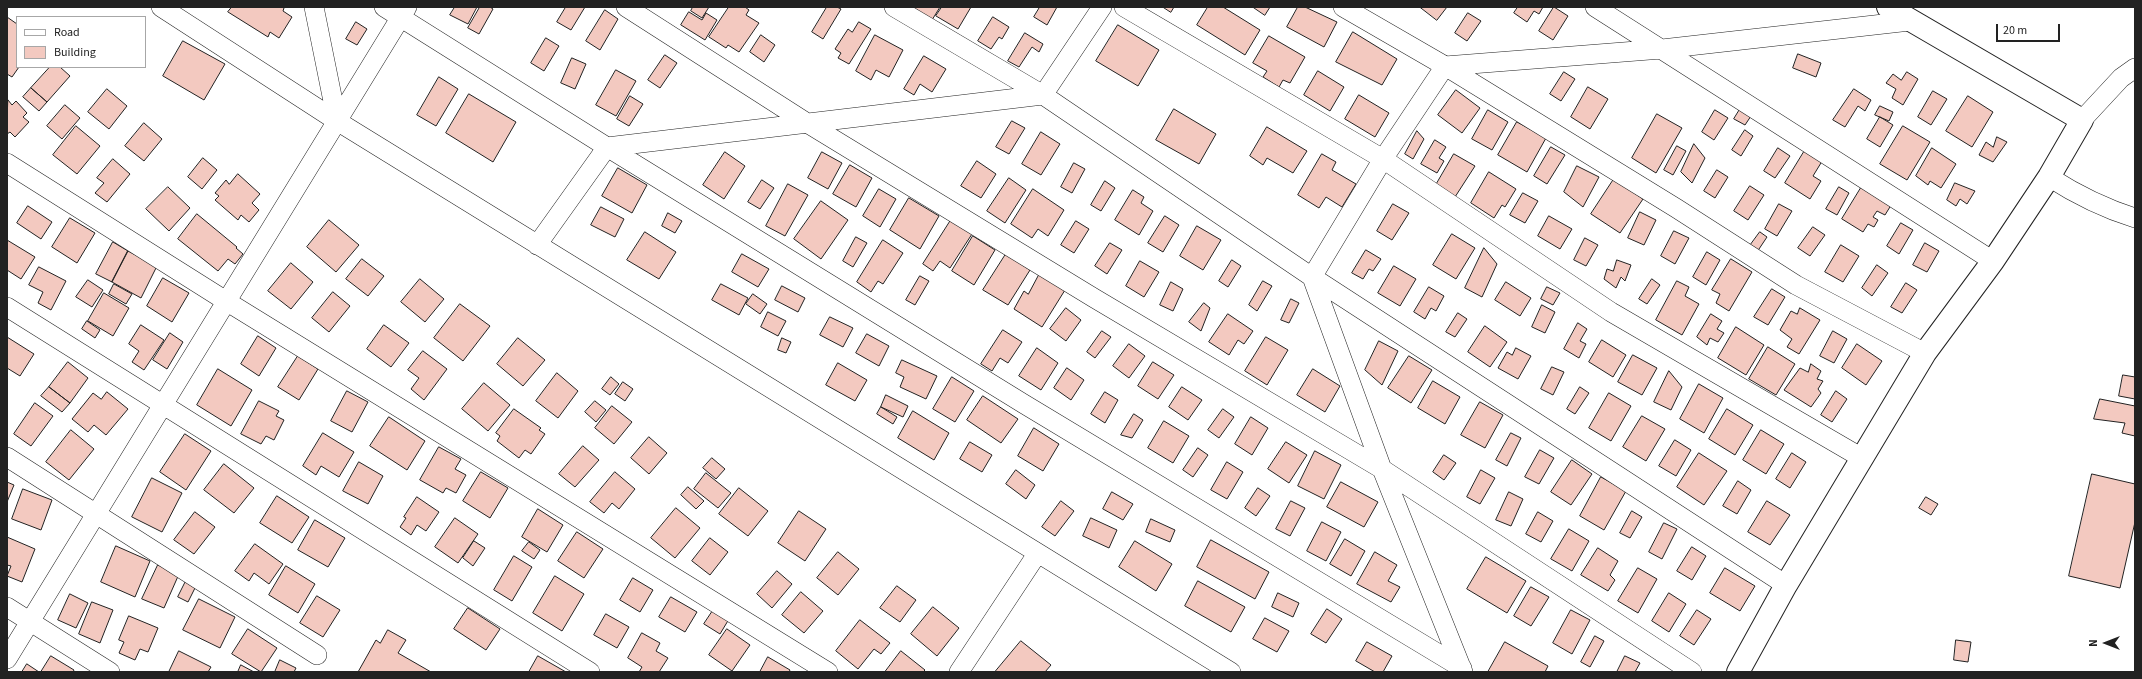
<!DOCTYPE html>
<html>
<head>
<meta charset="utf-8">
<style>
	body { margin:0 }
	#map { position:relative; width:2142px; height:679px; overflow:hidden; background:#fff; font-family:"Source Sans 3",sans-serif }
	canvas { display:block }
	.frame { position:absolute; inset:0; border:8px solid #222; pointer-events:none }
	.legend { position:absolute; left:16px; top:16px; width:130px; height:52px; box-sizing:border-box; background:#fff; border:1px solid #a7a7a7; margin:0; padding:5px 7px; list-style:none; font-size:12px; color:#222 }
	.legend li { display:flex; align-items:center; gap:8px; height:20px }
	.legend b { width:20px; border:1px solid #a7a7a7 }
	.north { position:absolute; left:2086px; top:623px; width:40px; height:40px; -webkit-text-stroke:3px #fff; paint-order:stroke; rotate:270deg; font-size:11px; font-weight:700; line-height:16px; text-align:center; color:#222 }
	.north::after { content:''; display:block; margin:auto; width:14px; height:18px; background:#222; clip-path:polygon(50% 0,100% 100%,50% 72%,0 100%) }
	.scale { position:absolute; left:1996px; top:24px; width:64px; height:18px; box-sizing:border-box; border:2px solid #222; border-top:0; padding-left:5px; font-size:12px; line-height:14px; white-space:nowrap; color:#222; -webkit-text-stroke:3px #fff; paint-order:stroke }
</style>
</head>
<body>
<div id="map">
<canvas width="2142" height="679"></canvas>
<div class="frame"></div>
<ul class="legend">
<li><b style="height:5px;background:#fff"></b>Road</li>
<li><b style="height:11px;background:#f3c9c0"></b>Building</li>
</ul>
<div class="north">N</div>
<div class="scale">20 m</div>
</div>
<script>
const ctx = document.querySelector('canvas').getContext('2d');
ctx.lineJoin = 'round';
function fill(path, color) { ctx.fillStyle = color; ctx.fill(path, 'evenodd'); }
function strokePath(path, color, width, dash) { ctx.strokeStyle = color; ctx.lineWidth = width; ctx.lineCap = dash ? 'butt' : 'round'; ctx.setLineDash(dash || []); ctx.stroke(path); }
const building = new Path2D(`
	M232,7H282L284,8L283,11L292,17L279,38L270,32L268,37L228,12Z
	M455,7H477L468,24L450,15Z
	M480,7H490L493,9L479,34L468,28Z
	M566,7H585L571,30L557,22Z
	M693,7H709L702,18L691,11Z
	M729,7H745L749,10L746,15L759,23L739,52L728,45L726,48L709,37Z
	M827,7H837L841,9L823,39L812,32Z
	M915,7H940L932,20L914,8Z
	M942,7H971L958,29L936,16Z
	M1040,7H1057L1047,25L1034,17Z
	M1163,7H1174L1171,12Z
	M1208,7H1223L1260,30L1245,55L1197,25Z
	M1253,7H1270L1265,15Z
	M1298,7H1305L1337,22L1324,47L1287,27Z
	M1420,7H1447L1437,20Z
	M1518,7H1543L1539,14L1534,11L1527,22L1514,13Z
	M1554,7L1568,16L1553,40L1539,31Z
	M605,10L618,19L600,50L586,41Z
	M689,12L702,20L706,13L717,20L705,40L681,25Z
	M1468,13L1481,21L1467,41L1455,33Z
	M7,17L17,24V67H19L12,77L7,74Z
	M993,17L1009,27L1002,39L999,37L991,49L978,41Z
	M356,22L367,29L357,45L346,39Z
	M859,22L871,29L849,64L838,58L841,53L835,49L848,29L852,32Z
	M1118,25L1159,50L1138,86L1096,61Z
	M1353,32L1397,59L1382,85L1336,62Z
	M1025,33L1043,44L1039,52L1032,47L1019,67L1008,61Z
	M761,35L775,45L764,62L750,52Z
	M875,35L903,50L889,77L876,70L871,80L856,71Z
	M1269,36L1305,57L1290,83L1283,80L1279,87L1263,77L1267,71L1253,63Z
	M546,38L559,46L544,71L531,63Z
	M183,41L225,64L204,100L163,76Z
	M1798,54L1821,63L1816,77L1793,68Z
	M665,55L677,63L660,88L648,80Z
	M924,56L946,69L932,92L920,84L914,95L904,89Z
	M572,58L586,64L575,89L561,83Z
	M50,67H60L70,76L47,102L31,88Z
	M616,70L636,81L616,116L596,105Z
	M1318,71L1344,87L1330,111L1304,95Z
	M1564,72L1575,79L1561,101L1550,94Z
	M1907,72L1918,79L1903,105L1892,98L1896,89L1886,83L1893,74L1901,80Z
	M439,77L458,89L436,126L417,115Z
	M1588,87L1608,99L1590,129L1571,117Z
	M31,88L47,102L39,111L23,97Z
	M107,89L127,106L109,129L88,112Z
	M1854,89L1871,100L1865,111L1858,106L1845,127L1833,120Z
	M1456,90L1480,108L1462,133L1438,115Z
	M1933,91L1947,99L1931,125L1918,117Z
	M469,94L516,122L493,162L446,133Z
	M1359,95L1389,113L1375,137L1345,119Z
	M630,96L643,104L629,126L617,119Z
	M1968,96L1993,112L1972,147L1946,131Z
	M8,100L12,105L16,101L27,113L23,117L29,122L15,137L10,132L7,134Z
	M65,105L80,118L62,139L47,126Z
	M1742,106L1753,113L1745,125L1734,119Z
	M1880,106L1893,112L1889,121L1875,115Z
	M1174,109L1216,134L1199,164L1156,140Z
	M1488,110L1508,122L1492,150L1472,139Z
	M1715,110L1728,118L1714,140L1702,132Z
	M1657,114L1682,128L1656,173L1632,158Z
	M1880,117L1893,125L1880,147L1867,139Z
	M1012,121L1025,128L1009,154L996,147Z
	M1517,122L1546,138L1527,172L1498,155Z
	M144,123L162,139L144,161L125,146Z
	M76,126L100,146L77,174L53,155Z
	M1903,126L1930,142L1907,180L1880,164Z
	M1267,127L1307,151L1293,173L1267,158L1263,165L1250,156Z
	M1745,130L1753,136L1741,156L1732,150Z
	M1417,131L1424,139L1413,159L1405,154Z
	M1041,132L1060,144L1041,175L1022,164Z
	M1997,137L2007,142L1993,162L1979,155L1986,142L1993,147Z
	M1435,140L1446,147L1439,158L1444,161L1437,173L1421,164Z
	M1694,144L1705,158L1692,183L1681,172Z
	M1677,146L1686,151L1673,175L1664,170Z
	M1551,147L1565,155L1547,184L1534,176Z
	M1807,147L1824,158L1813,176L1821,181L1810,199L1785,183Z
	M1778,148L1790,156L1775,178L1764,171Z
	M1932,148L1956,164L1941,188L1930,181L1928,185L1916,176Z
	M725,152L745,166L724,199L703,185Z
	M822,152L842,163L828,189L808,178Z
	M1322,154L1336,162L1332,170L1356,184L1342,207L1326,197L1319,208L1298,195Z
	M1454,154L1475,166L1455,197L1436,185Z
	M203,158L217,170L202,189L188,177Z
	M113,159L130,174L107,202L95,193L104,183L97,178Z
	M977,161L996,174L981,198L961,186Z
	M1074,163L1085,169L1072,193L1061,187Z
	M850,165L872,178L856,207L833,194Z
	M1577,166L1599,177L1583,207L1564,192Z
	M618,168L647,185L632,213L602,196Z
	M1717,170L1728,177L1715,198L1704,191Z
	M1489,172L1516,189L1505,207L1502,205L1494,218L1471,203Z
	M238,174L260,194L252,203L259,210L249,222L241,215L238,220L215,200L219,196L215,193L226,180L229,184Z
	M1009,178L1026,190L1005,223L987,211Z
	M1614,179L1643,199L1620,233L1591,214Z
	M762,180L774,188L760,209L748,202Z
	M1105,181L1115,188L1101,211L1091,205Z
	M1864,183L1893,202L1885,215L1877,211L1873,217L1878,220L1874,227L1868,224L1863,232L1842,219Z
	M1955,183L1975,191L1967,204L1960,199L1956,206L1947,200Z
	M788,184L808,195L785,236L766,226Z
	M1750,186L1764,195L1748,220L1734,211Z
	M168,187L190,208L169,231L146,209Z
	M1839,187L1849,193L1837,215L1826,209Z
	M879,189L896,199L880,227L863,216Z
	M1033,189L1064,210L1048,236L1038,229L1032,238L1011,224Z
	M1133,190L1144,197L1141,203L1153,211L1139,235L1115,220Z
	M1523,193L1538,201L1525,223L1510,215Z
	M909,198L939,216L920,249L890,230Z
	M821,201L848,220L821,259L794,239Z
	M1393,204L1409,213L1392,240L1377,231Z
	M1779,204L1792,211L1777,236L1765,229Z
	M28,206L52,222L41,239L17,223Z
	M601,207L624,219L615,237L591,225Z
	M1640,212L1656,220L1644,245L1628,238Z
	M668,213L682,221L675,233L662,226Z
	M197,214L237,247L236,248L243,254L235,264L228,259L218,271L178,239Z
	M1165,216L1179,225L1163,252L1148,243Z
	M1549,216L1572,229L1560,249L1538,236Z
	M70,218L95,233L77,263L52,247Z
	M329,220L359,245L336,272L307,247Z
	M951,220L972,234L950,268L940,261L933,271L923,264Z
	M1076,221L1089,229L1074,253L1061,245Z
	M1901,223L1913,230L1899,254L1887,246Z
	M1197,226L1221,240L1203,270L1180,256Z
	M1813,227L1825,235L1810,256L1798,248Z
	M1674,231L1689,238L1675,264L1661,256Z
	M645,232L676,252L659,279L627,260Z
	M1760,232L1767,237L1757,252L1749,247Z
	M1452,234L1475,248L1456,279L1433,265Z
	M973,236L995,250L974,285L952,271Z
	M856,237L867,243L853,267L843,261Z
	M1585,238L1598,245L1586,266L1574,260Z
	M7,240L35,257L21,279L7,270Z
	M883,240L903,253L883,284L878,281L871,292L857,282Z
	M113,242L128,251L112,282L96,274Z
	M1110,243L1122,250L1107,274L1095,266Z
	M1925,243L1939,251L1927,272L1913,265Z
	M1841,245L1859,256L1843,282L1825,272Z
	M1484,248L1497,264L1482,297L1465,288Z
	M1366,250L1381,259L1373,271L1369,269L1363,279L1352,273Z
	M128,251L157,266L141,298L112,282Z
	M1707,252L1720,260L1706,285L1693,277Z
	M742,254L769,269L758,287L732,272Z
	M1006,254L1030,270L1008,305L983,290Z
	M362,259L384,276L368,296L346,279Z
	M1731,259L1752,272L1729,311L1716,303L1720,294L1712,290Z
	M1232,260L1241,266L1228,287L1219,281Z
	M1617,260L1631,265L1625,281L1621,277L1616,288L1604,279L1607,269L1613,271Z
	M1140,261L1159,272L1144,297L1126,286Z
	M291,263L313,282L291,309L268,291Z
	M1877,265L1888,273L1872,296L1862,288Z
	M1394,266L1416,279L1400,306L1378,293Z
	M39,267L66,281L51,310L38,303L43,292L29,285Z
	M1039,275L1065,290L1042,327L1014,309L1024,291L1028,294Z
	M920,276L929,281L915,305L906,300Z
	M163,278L189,293L172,322L147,306Z
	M420,279L444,299L425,322L401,302Z
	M1652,279L1660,285L1647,304L1639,299Z
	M88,280L103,290L92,307L76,297Z
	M1263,281L1272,286L1257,311L1249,305Z
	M1677,281L1689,287L1685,296L1699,304L1682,335L1656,320Z
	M1171,282L1183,289L1173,311L1160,305Z
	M1506,282L1531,298L1520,316L1495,300Z
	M1906,283L1917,290L1902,313L1891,307Z
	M114,284L132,294L126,304L109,294Z
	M721,284L748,298L739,315L712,300Z
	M782,286L805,298L798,312L775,300Z
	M1429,287L1444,296L1436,311L1431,308L1425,319L1414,312Z
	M1547,287L1560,293L1553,305L1541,299Z
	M1772,289L1785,297L1768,325L1754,317Z
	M333,292L350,306L329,332L312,318Z
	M104,293L129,308L113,336L88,321Z
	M753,294L767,304L760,314L746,304Z
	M1291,299L1299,303L1289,323L1281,320Z
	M1204,303L1210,308L1201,331L1189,322Z
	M460,304L490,326L463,361L434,338Z
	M1542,305L1555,312L1545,333L1532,327Z
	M1066,308L1081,320L1066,341L1050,329Z
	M1800,308L1820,320L1799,354L1787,347L1792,339L1780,330L1791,311L1797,314Z
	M768,312L786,321L778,336L761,327Z
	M1458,313L1467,319L1455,337L1446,332Z
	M1228,314L1253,331L1244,344L1238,340L1229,355L1209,342Z
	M1711,314L1722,321L1717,329L1724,333L1718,342L1710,338L1707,345L1697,337Z
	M830,317L853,328L843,347L820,335Z
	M87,321L100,330L95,338L82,329Z
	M1578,323L1587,329L1580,341L1586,344L1579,358L1564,349Z
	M141,325L164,340L144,370L132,362L139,351L129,344Z
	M384,325L409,343L391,367L367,349Z
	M1485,326L1507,342L1490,367L1468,352Z
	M1736,327L1764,345L1746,375L1718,358Z
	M1003,330L1022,342L1008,363L1000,358L992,371L981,364Z
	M1102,331L1111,337L1095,358L1087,352Z
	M1833,331L1847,339L1834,363L1820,356Z
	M170,333L183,342L167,369L153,360Z
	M867,334L889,346L879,366L856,353Z
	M258,336L276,348L259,376L241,364Z
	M7,337L34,354L20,376L7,368Z
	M1266,337L1288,350L1267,385L1245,371Z
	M518,338L545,360L523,386L497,364Z
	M782,338L791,342L786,353L778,350Z
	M1602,340L1626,355L1613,377L1589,362Z
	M1379,341L1398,351L1382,385L1365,370Z
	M1129,344L1145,356L1129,378L1113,366Z
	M1857,344L1882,361L1866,385L1842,368Z
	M1768,347L1795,364L1776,395L1749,379Z
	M1037,348L1058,363L1041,390L1019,376Z
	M1516,348L1531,356L1518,379L1498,368L1507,352L1512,355Z
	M423,351L447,369L424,400L411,389L419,378L408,370Z
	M1633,355L1657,368L1642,395L1618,382Z
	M298,356L318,369L299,400L278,387Z
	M1409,356L1432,370L1411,403L1388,388Z
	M902,360L937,376L926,399L900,387L904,377L896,373Z
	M68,362L88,378L70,403L49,387Z
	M1153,362L1174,375L1158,399L1138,386Z
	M838,363L867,380L855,401L826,385Z
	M1811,364L1821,371L1817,379L1823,381L1818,389L1821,393L1811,407L1784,390L1800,368L1808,372Z
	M1552,367L1564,372L1553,395L1541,389Z
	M1067,368L1084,380L1071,400L1054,388Z
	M218,369L252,390L231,426L197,405Z
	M1313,369L1340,386L1325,412L1297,395Z
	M1669,371L1682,387L1671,410L1654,402Z
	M557,373L578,391L558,418L536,401Z
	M2123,375L2135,377V399L2119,396Z
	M611,377L619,384L610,395L602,389Z
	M952,377L974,391L955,422L933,409Z
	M1433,381L1460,397L1445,424L1418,408Z
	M623,382L633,389L625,401L615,394Z
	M484,383L510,405L488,431L462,409Z
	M1699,384L1723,398L1704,433L1680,419Z
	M49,387L70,403L62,412L41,396Z
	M1182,387L1202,400L1188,420L1169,407Z
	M1580,387L1589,393L1575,414L1567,409Z
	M347,391L368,402L352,432L331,421Z
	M1836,391L1847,399L1832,422L1821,415Z
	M107,392L128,409L106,435L94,425L88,432L72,419L93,393L101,399Z
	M1105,392L1118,400L1105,423L1091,414Z
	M1609,393L1631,406L1611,441L1589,428Z
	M886,395L908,406L903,417L881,407Z
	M983,396L1018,419L1001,443L967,420Z
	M2100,399L2135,406V436L2122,433L2125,423L2094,419Z
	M259,401L279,411L276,416L284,420L274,440L266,436L261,444L241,434Z
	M595,401L606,410L596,422L585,412Z
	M1480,402L1503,415L1485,448L1461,435Z
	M35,403L53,416L31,446L14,434Z
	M612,406L632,422L614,444L595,428Z
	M881,407L897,417L893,424L877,414Z
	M514,409L541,428L539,430L545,434L531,454L525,450L519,458L497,441L500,436L496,433Z
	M1223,409L1234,417L1219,438L1208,430Z
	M1727,409L1753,425L1735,455L1709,439Z
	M913,411L949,433L934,460L898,438Z
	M1134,414L1143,420L1132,438L1121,435Z
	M1642,416L1665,429L1646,461L1623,447Z
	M389,417L425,441L407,470L370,446Z
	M1251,417L1268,428L1252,455L1235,444Z
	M1164,421L1189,436L1173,463L1148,448Z
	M1034,428L1059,444L1043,471L1018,456Z
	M71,430L94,449L69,480L46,462Z
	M1761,430L1784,444L1766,474L1743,460Z
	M323,433L354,452L339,477L321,466L316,475L303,466Z
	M1511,433L1521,438L1507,466L1496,460Z
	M185,434L211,451L186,490L160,472Z
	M649,437L667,453L649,474L631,458Z
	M1675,440L1691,450L1676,476L1659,466Z
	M970,442L992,455L982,472L960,459Z
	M1286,442L1307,455L1289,483L1268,469Z
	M583,446L599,460L575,487L559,474Z
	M439,447L461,459L455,469L466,475L456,493L446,488L443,493L420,480Z
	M1198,448L1208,455L1193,477L1183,470Z
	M1540,450L1554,458L1539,484L1525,477Z
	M1315,451L1341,465L1324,499L1298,486Z
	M1699,453L1727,471L1704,505L1677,487Z
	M1792,453L1806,462L1790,488L1776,479Z
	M1444,455L1456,463L1444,480L1433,472Z
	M712,458L725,469L716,479L703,468Z
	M1572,460L1592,474L1571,505L1551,492Z
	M359,462L383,476L368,504L343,491Z
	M1227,462L1243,472L1227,499L1211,490Z
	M224,464L254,488L234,513L204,490Z
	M1016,470L1035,485L1026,499L1006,484Z
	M1481,470L1495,478L1480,504L1467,497Z
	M481,472L508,488L490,518L463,501Z
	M615,472L635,489L619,509L612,503L604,513L590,502Z
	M706,473L731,493L718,508L694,489Z
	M2092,474L2135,484V522L2120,588L2069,576Z
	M1601,477L1626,491L1604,530L1580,516Z
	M152,478L182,493L162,532L132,517Z
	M1738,481L1751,490L1737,514L1723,506Z
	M7,482L14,485L7,502Z
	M1341,482L1378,502L1364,527L1327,507Z
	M688,487L704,501L696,509L681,495Z
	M739,488L768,511L748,536L719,514Z
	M1258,488L1270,496L1256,516L1245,508Z
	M23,489L52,500L41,530L12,519Z
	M1112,492L1133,504L1123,520L1103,509Z
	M1509,492L1523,499L1511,526L1496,520Z
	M277,496L309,517L292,543L260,523Z
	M417,497L439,512L426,531L417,525L411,535L400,527L406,518L404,517Z
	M1926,497L1938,504L1931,515L1919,508Z
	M1061,501L1074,511L1055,536L1042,527Z
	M1291,501L1305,508L1290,536L1276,529Z
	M1767,501L1790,515L1770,545L1748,532Z
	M676,508L700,528L675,558L651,538Z
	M538,509L563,525L547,552L522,537Z
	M799,511L826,529L805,561L778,543Z
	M1632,511L1642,517L1630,538L1620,533Z
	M195,512L215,527L194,554L174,540Z
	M1538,512L1553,521L1541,542L1526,534Z
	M455,518L478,534L458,563L435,547Z
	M1091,518L1117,530L1109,548L1083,536Z
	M1151,519L1175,530L1170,542L1146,532Z
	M315,520L345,538L328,567L298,550Z
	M1322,522L1341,532L1326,561L1307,551Z
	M1664,523L1677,529L1662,559L1649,552Z
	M1569,529L1589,541L1572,571L1551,559Z
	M577,532L603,549L584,578L558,561Z
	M7,537L35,549L22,582L7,576L11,566L7,565Z
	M710,538L728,552L710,575L692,561Z
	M1345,539L1365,551L1351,576L1330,564Z
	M1211,540L1269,572L1255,599L1197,567Z
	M474,541L485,548L473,566L463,558Z
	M1135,541L1172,564L1156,591L1119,567Z
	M529,542L540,550L534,559L522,551Z
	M255,544L283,564L269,584L254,573L249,581L235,571Z
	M116,546L150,561L135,597L101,582Z
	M1692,547L1706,556L1692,580L1677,571Z
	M1598,548L1618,561L1610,575L1615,580L1608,591L1581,575Z
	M838,552L859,569L838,595L817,578Z
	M1375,552L1397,565L1388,581L1400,587L1391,602L1357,584Z
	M514,556L532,567L512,601L494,590Z
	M1486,557L1526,581L1507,613L1467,589Z
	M158,565L179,574L164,608L142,599Z
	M286,566L315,584L298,613L269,595Z
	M1638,568L1657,579L1638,613L1618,601Z
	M1725,568L1755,586L1740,611L1710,593Z
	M777,571L792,584L772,608L757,594Z
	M555,576L584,594L562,631L533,613Z
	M633,578L653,590L640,612L620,600Z
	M186,581L196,586L188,602L178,597Z
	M1198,581L1245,607L1231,632L1185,606Z
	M897,586L916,600L900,622L880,608Z
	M1531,587L1549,597L1531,626L1514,616Z
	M801,592L823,611L804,633L782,615Z
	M1278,593L1299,603L1293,617L1272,607Z
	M1669,593L1686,604L1669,632L1652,621Z
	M70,594L88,603L76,628L58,620Z
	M317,596L340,610L323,637L300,623Z
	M671,597L697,612L685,632L659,617Z
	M199,599L235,617L220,648L183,630Z
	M92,602L113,610L100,643L79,634Z
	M933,607L959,628L937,656L911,634Z
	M468,608L500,629L486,650L454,629Z
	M714,609L729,619L720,634L704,624Z
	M1327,609L1342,619L1326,643L1311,634Z
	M1571,610L1590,620L1572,654L1553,643Z
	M1697,610L1711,619L1694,645L1680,636Z
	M606,614L629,627L617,648L594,635Z
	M129,616L158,628L148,652L140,649L135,660L119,653L124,642L119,640Z
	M1265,618L1289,631L1277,652L1253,639Z
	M860,620L890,643L881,654L874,649L858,669L836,651Z
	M248,629L277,648L261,672L232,654Z
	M727,629L750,645L732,671L709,655Z
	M388,630L406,640L398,653L431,672H358L376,640L380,643Z
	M642,633L660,643L656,651L668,658L659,672H639L642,667L628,658Z
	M1595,636L1604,641L1590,667L1581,662Z
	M1956,640L1971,642L1968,662L1954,660Z
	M1021,641L1051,665L1045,672H995Z
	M1367,642L1392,656L1383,672H1375L1356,661Z
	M1505,642L1548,666L1545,672H1488Z
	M179,651L211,667L208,672H169Z
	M901,651L925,670L923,672H885Z
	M51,656L74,670L73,672H41Z
	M538,656L566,672H529Z
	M1625,656L1640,663L1635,672H1617Z
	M768,657L790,670L789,672H760Z
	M280,660L296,668L294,672H275Z
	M27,664L39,672H22Z
	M241,665L254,672H238Z`);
fill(building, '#f3c9c0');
strokePath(building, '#222', 1);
const street = new Path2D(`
	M161,7L337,121L1231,672
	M314,7L337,121
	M384,7L607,147L1024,404L1462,668
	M626,7L807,123L1094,298L1382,469L1692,672
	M894,7L1043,95L1312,277L1383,159L1445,66L1343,7
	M1124,7L1383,159L1611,312L1862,458
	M1595,7L1993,261
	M1910,21L1662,49L1445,66L1676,208L1796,285L1925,353
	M2082,120L2121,78L2135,68
	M7,163L226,301L828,672
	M2049,177C2077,195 2103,208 2135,218
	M537,245L607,147L1043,95L1102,7
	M7,307L590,672
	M7,457L317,655
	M7,607L110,672
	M7,659L407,7
	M959,672L1037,554
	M1463,672L1382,469L1312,277L1786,585`);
const secondary = new Path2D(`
	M1738,672L1786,585L1925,353L1993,261L2049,177L2082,120L1888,7`);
strokePath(street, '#222', 20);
strokePath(secondary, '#222', 24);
strokePath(street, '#fff', 19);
strokePath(secondary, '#fff', 22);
</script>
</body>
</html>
